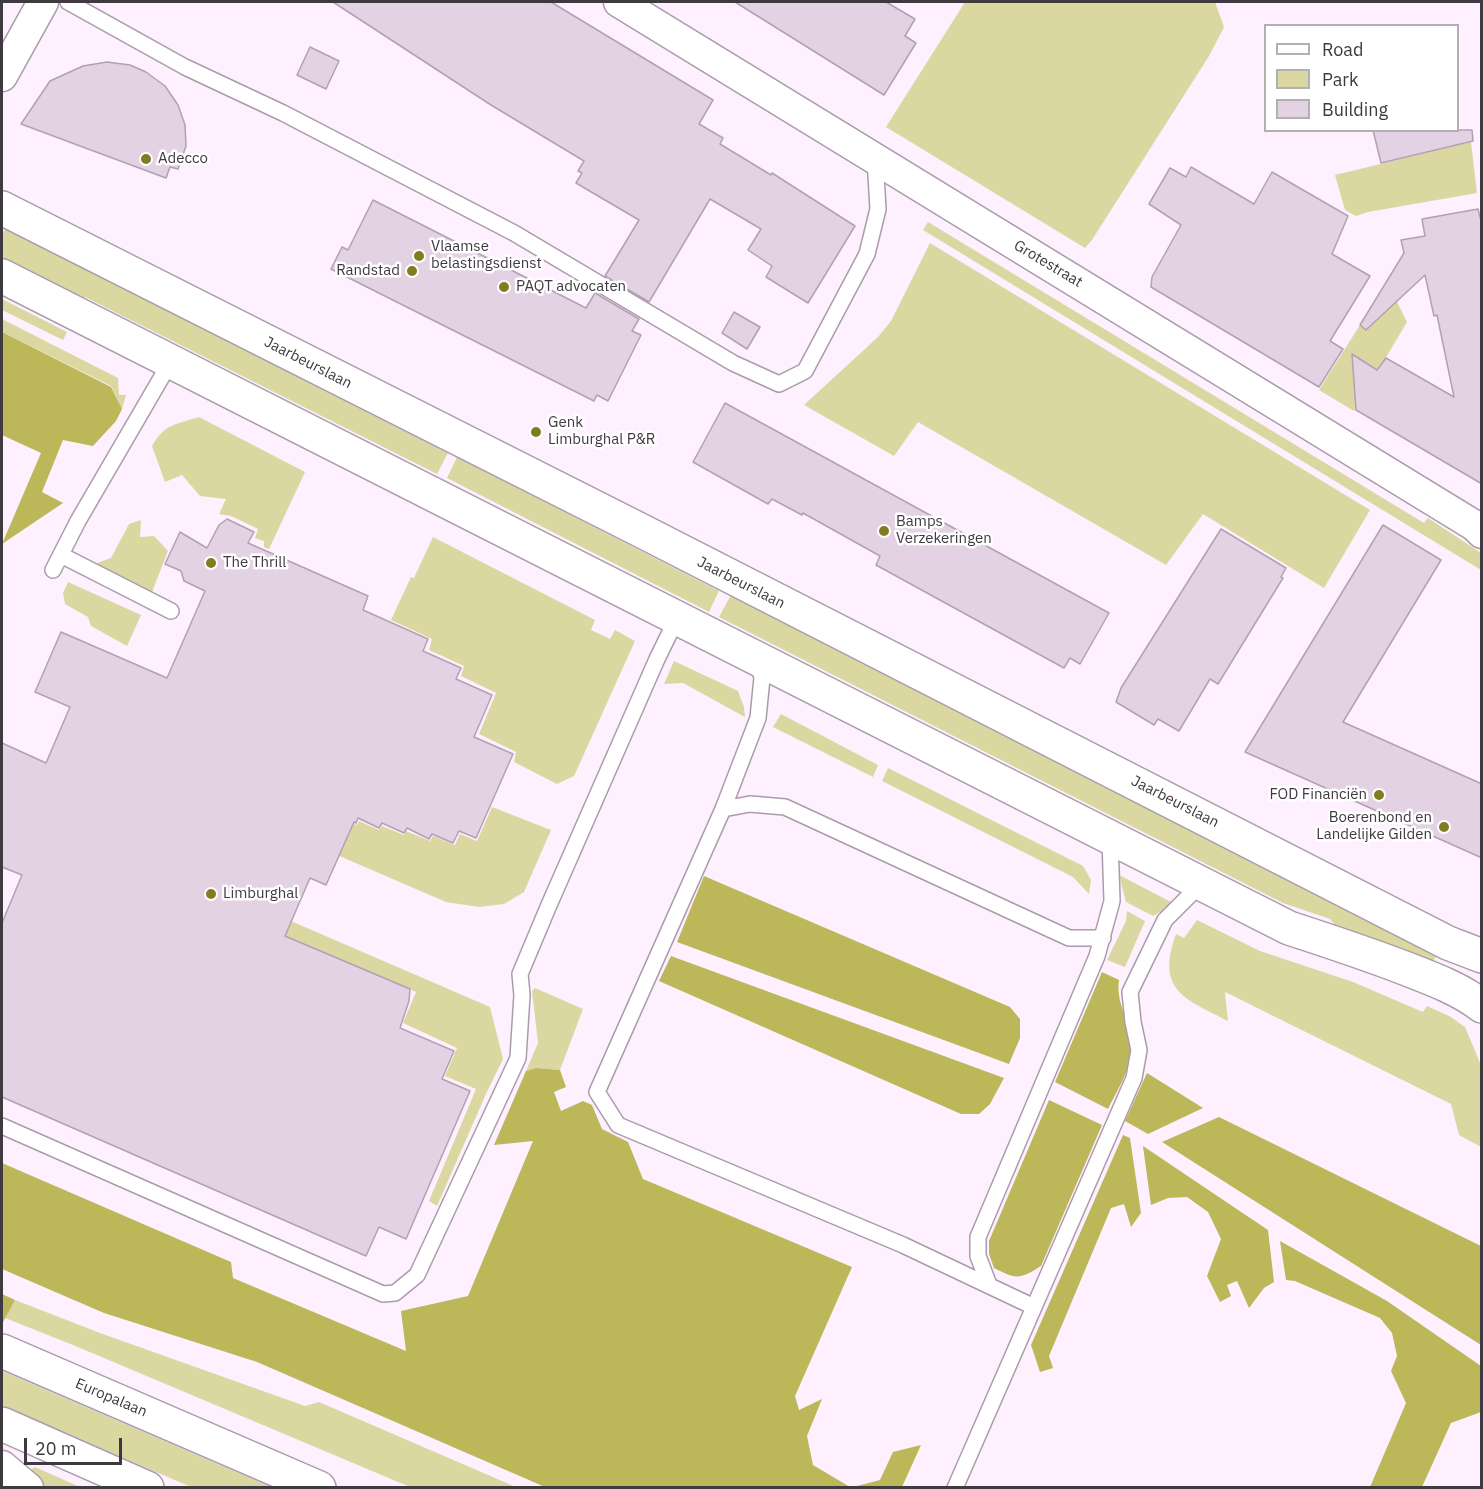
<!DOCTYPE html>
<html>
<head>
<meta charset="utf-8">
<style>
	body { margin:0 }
	#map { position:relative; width:1483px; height:1489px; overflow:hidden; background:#fef0ff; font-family:"IBM Plex Sans",sans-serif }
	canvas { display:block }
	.frame { position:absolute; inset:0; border:3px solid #3f3940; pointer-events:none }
	.legend { position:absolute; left:1264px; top:24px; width:195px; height:108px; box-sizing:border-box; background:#fff; border:2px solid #b2b0b3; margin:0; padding:8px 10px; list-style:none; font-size:18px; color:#3f3940 }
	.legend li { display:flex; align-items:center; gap:12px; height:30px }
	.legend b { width:30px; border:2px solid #b2b0b3 }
	.scale { position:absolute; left:24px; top:1438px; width:98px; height:27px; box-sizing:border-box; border:3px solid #3f3940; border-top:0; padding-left:8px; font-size:18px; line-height:21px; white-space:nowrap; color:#3f3940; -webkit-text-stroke:4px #fff; paint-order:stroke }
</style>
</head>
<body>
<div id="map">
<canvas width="1483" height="1489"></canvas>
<div class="frame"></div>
<ul class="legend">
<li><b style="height:8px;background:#fff"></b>Road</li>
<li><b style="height:16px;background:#dad8a0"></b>Park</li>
<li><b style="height:16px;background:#e3d2e3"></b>Building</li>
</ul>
<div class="scale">20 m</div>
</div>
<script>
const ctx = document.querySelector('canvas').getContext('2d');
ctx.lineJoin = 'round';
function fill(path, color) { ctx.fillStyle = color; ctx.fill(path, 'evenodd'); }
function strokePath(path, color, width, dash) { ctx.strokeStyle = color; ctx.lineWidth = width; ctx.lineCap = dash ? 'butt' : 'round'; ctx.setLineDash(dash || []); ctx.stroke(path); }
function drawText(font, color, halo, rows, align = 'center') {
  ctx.font = font + ' "IBM Plex Sans",sans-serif'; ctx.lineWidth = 5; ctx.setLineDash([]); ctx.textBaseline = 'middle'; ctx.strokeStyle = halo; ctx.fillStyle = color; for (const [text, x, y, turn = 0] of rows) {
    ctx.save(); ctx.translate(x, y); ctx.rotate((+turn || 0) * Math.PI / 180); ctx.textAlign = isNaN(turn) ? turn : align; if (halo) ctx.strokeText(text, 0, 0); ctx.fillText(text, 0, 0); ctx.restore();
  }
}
fill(new Path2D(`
	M965,2H1215L1224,27L1209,56L1092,240L1085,248L886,127Z
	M1471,142L1477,193L1368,212L1356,216L1345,210L1335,175Z
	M928,222L1424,523L1428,518L1481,553V570L923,230Z
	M9,226L100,266L96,275L448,453L437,474L85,297L81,305L2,264V233Z
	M930,243L1370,510L1324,588L1203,514L1166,565L918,422L894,456L804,405L878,337L891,321Z
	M1387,282L1407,322L1354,411L1319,390Z
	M2,299L67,332L63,340L2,310Z
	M2,319L118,378L119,395H126L122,409L111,386L2,332Z
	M199,417L305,472L269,549L264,547V541L255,538L258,529L231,516L219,514L226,499L200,496L182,475L165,482L152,446C164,424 177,424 199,417Z
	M457,457L719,591L709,612L447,478Z
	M141,520L140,537L154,536L168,551L152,592L92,565L111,558L129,524Z
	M433,537L595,620L591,630L610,639L615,630L635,641L574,776L557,784L514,762L516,752L479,734L496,693L461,676L464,666L429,650L432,639L391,620L411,577L414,578Z
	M68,582L141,615L127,646L91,626L88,617L65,604L63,593Z
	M731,595L1329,898L1439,949L1431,967L1341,933L1330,919L1283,903L719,617Z
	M674,661L738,691L744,707L745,717L683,683L664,684Z
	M781,714L878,765L873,777L773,727Z
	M888,768L1083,866L1091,880L1089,894L1073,877L882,781Z
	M492,807L551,830L524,892L504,904L479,907L446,902L307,842L335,815L357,825L359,821L379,830L382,826L404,835L406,831L430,841L433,836L455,845L460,834L477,841Z
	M1119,875L1175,904L1153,916L1126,902Z
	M1127,911L1145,921L1125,967L1107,960L1126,921Z
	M277,915L490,1007L503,1059L486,1094L437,1206L429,1201L476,1089L445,1076L457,1048L403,1023L416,992L270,930Z
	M1197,920L1260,951L1353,982L1423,1012L1427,1006L1451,1017L1465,1027L1481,1065V1147L1459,1135L1451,1104L1225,992L1228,1021C1183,998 1156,990 1176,934L1184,938Z
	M535,988L583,1009L560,1070L536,1068L526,1071L538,1043L532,991Z
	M15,1300L100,1333L305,1406L319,1402L516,1487H410L73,1345L5,1318Z
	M2,1371L271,1487H191L170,1478L2,1405Z
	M35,1467L80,1487H45L30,1478L28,1471Z`), '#dad8a0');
fill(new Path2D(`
	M2,332L111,387L122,409L116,421L93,446L63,440L42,492L63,503L2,544L41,453L2,435Z
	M704,876L1010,1007L1020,1019V1038L1009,1064L677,942Z
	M671,956L1004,1078L990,1104L979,1114H961L659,981Z
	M1102,972L1119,980C1115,1005 1133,1025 1132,1048C1131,1069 1117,1091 1108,1109L1055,1082Z
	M536,1068L560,1070L566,1087L554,1092L561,1111L583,1101L592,1105L602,1129L628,1142L643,1179L852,1267L795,1396L799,1410L822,1399L807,1436L813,1465L850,1487H545L257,1362L104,1313L2,1269V1163L231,1262L233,1278L406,1351L401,1311L468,1296L533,1141L494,1145L526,1071Z
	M1147,1073L1203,1108L1148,1134L1125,1121Z
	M1049,1100L1102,1125L1041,1266C1019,1280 1016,1279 994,1268L989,1254V1241Z
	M1219,1117L1481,1246V1345L1162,1142Z
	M1123,1135L1130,1138L1141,1213L1131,1227L1124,1204L1111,1208L1049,1356L1053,1368L1040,1372L1031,1345Z
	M1143,1146L1268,1230L1274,1282L1264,1288L1249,1308L1237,1281L1227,1285L1231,1296L1220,1302L1207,1276L1221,1239L1208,1212L1187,1197L1168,1198L1151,1205Z
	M1280,1241L1387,1301L1481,1366V1412L1451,1423L1422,1487H1370L1406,1403L1391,1371L1397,1356L1392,1333L1380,1318L1295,1281L1286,1280Z
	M2,1294L15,1300L2,1324Z
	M921,1445L902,1487H853L880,1480L893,1452Z`), '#bcb759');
const building = new Path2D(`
	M333,2H551L713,100L699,124L723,138L720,144L771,175L772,173L855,226L808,303L766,277L772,266L748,250L761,229L710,199L649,302L605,276L639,220L576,183L582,173L578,171L584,161L491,105Z
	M735,2H886L915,19L905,36L916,43L884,95Z
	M310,47L339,61L326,89L297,75Z
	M107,62L130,65L146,72L165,86L178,105L185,125L186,146L178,169L170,167L166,178L21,124L50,81L83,66Z
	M1373,130H1472L1473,141L1381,163Z
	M1191,167L1254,204L1272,172L1348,216L1332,254L1370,276L1330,341L1343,349L1319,387L1151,287L1152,277L1181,225L1149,204L1170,168L1186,177Z
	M373,200L586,308L595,293L639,319L632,331L641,335L608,401L597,395L594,401L331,269L342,247L348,250Z
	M1478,209L1482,225V484L1356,410L1352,354L1377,370L1386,358L1454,397L1437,315L1434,316L1425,275L1366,330L1360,325L1404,253L1401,240L1425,236L1422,219Z
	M734,312L760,327L747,349L722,333Z
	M725,403L1109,613L1080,664L1070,658L1064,668L876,565L880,556L803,513L802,515L772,499L768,504L693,462Z
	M227,519L254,532L248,543L368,596L363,610L428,639L423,651L461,668L456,679L492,695L474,737L513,754L476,838L459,831L453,843L432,834L429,839L407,828L404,833L382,823L379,828L358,818L356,823L354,822L326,885L310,878L285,936L410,989L409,1001L400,1028L454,1051L442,1079L470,1091L406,1239L379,1227L366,1256L2,1097V923L22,875L2,867V743L46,763L70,707L35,692L61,632L167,678L205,591L184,581L181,571L165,564L180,532L207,548L219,525Z
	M1383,525L1441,560L1343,722L1482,784V858L1245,752Z
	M1221,529L1286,568L1281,577L1283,578L1218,684L1210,679L1179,731L1158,719L1154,725L1116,702L1121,688Z`);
fill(building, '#e3d2e3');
strokePath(building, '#b1a1b2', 1.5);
const service = new Path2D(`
	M68,2L185,67L283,113L514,233L733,363L779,384L805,371L867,254L878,209L875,158
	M61,555L171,611
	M53,570L78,521L171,361
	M758,660L762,678L758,718L723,809L597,1092L618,1125L903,1245L1034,1307
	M723,809L750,804L785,807L1069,938H1103
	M2,1126L383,1294L395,1293L417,1275L518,1058L522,995L520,974L549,905L657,659L677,618
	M989,1285L978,1256V1237L1097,956L1112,901L1110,839
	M955,1488L1134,1078L1139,1050L1133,1022L1130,992L1165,920L1201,884`);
const minor = new Path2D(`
	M619,2L1475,526L1482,533
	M2,76L43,2
	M2,1466L28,1488`);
const secondary = new Path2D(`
	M2,208L636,528L1448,943L1482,956
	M2,276L1289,928C1329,941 1368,954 1407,969C1433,979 1460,989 1482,1006`);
const primary = new Path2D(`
	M2,1351L319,1488
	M2,1424L147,1488`);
strokePath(service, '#ab9bac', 18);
strokePath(minor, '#ab9bac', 33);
strokePath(secondary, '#ab9bac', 36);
strokePath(primary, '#ab9bac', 36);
strokePath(service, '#fff', 15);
strokePath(minor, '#fff', 30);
strokePath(secondary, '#fff', 33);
strokePath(primary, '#fff', 33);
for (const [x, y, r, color] of [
	[146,159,6,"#817c22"],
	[419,256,6,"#817c22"],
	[412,271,6,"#817c22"],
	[504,287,6,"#817c22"],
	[536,432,6,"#817c22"],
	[884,531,6,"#817c22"],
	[211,563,6,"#817c22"],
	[1379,795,6,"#817c22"],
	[1444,827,6,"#817c22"],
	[211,894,6,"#817c22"]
]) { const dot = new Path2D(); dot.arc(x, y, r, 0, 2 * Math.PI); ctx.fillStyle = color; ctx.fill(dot); strokePath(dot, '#fff', 2); }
drawText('15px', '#3f3940', '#fff', [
	["Adecco",158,159],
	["Vlaamse",431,247],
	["belastingsdienst",431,264],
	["Randstad",400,271,"right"],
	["PAQT advocaten",516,287],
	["Genk",548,423],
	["Limburghal P&R",548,440],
	["Bamps",896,522],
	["Verzekeringen",896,539],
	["The Thrill",223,563],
	["FOD Financiën",1367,795,"right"],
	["Boerenbond en",1432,818,"right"],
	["Landelijke Gilden",1432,835,"right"],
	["Limburghal",223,894]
], 'left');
drawText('15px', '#3f3940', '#fff', [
	["Grotestraat",1048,264,31],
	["Jaarbeurslaan",308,363,27],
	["Jaarbeurslaan",741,583,27],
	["Jaarbeurslaan",1175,802,27],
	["Europalaan",111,1398,23]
]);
</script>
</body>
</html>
